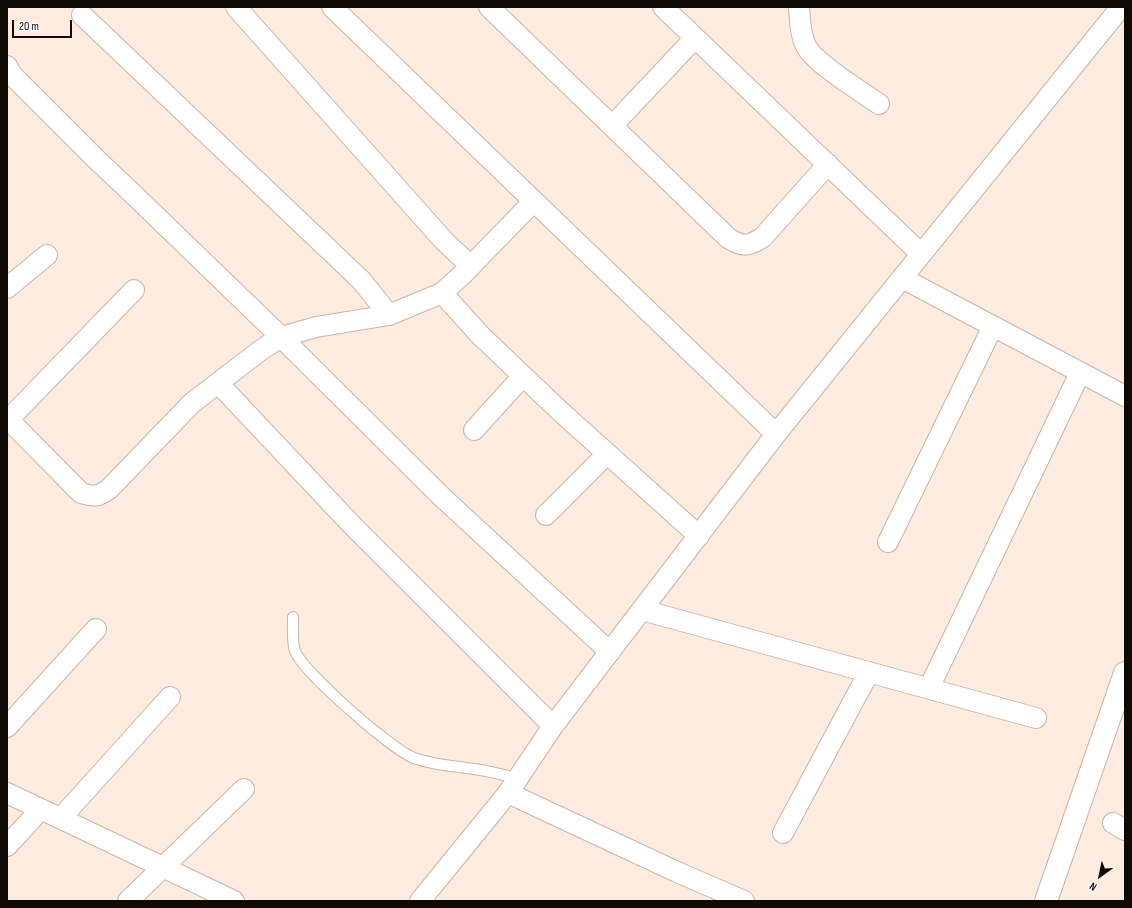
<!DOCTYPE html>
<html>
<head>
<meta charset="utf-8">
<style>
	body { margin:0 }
	#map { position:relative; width:1132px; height:908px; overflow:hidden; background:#fdecdf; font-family:"Sofia Sans Condensed",sans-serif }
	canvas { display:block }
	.frame { position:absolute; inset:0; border:8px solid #100a05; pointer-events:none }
	.north { position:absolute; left:1080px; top:856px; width:40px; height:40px; -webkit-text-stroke:3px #fff; paint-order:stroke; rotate:213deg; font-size:11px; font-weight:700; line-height:16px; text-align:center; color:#100a05 }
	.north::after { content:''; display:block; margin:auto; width:14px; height:18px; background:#100a05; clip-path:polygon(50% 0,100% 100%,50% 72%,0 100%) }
	.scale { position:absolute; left:12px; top:20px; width:60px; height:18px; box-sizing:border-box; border:2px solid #100a05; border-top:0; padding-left:5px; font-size:12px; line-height:14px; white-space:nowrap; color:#100a05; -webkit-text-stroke:3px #fff; paint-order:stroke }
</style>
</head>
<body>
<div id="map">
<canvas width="1132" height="908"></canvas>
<div class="frame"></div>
<div class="north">N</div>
<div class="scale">20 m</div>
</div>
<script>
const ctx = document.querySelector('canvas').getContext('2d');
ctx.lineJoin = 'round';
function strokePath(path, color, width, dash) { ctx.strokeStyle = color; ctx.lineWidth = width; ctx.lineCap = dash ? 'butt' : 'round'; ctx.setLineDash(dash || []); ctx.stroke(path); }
const lane = new Path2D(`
	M293,617C293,626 292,643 295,651C303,672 392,750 414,758C433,765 454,766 474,769C489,771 503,775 518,778`);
const street = new Path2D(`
	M236,7L445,242L471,266
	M332,7L776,434
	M489,7L728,238C743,247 748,247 763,237L828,164
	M663,7L921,254
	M799,7C800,20 800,34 806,46C814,63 862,92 879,104
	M82,15L362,281L389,315
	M7,66L12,75L98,161L133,194L281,337L443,498L610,652
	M612,126L695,38
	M902,278L1125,396
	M7,288L47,255
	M442,293L481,336L561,412L699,536
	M218,383L350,523L553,726
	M7,418L81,493C94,497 98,497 109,489L192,403L261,350L281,337L316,327L389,315L442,293L462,275L534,201
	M7,421L134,290
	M474,430L523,376
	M546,515L607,454
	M888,542L993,326
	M642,610L1036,718
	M929,688L1080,373
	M7,727L96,629
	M7,793L234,901
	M508,793L677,872L744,901
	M61,818L170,697
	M1113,823L1125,830
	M783,833L869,672
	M7,846L41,809
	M128,901L244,789
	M420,901L508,793L553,726L776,434L1121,7`);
const secondary = new Path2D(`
	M1046,901L1125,673`);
strokePath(lane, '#c9b5a5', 12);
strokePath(street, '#c9b5a5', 22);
strokePath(secondary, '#c9b5a5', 24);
strokePath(lane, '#fff', 10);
strokePath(street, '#fff', 20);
strokePath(secondary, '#fff', 22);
</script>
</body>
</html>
